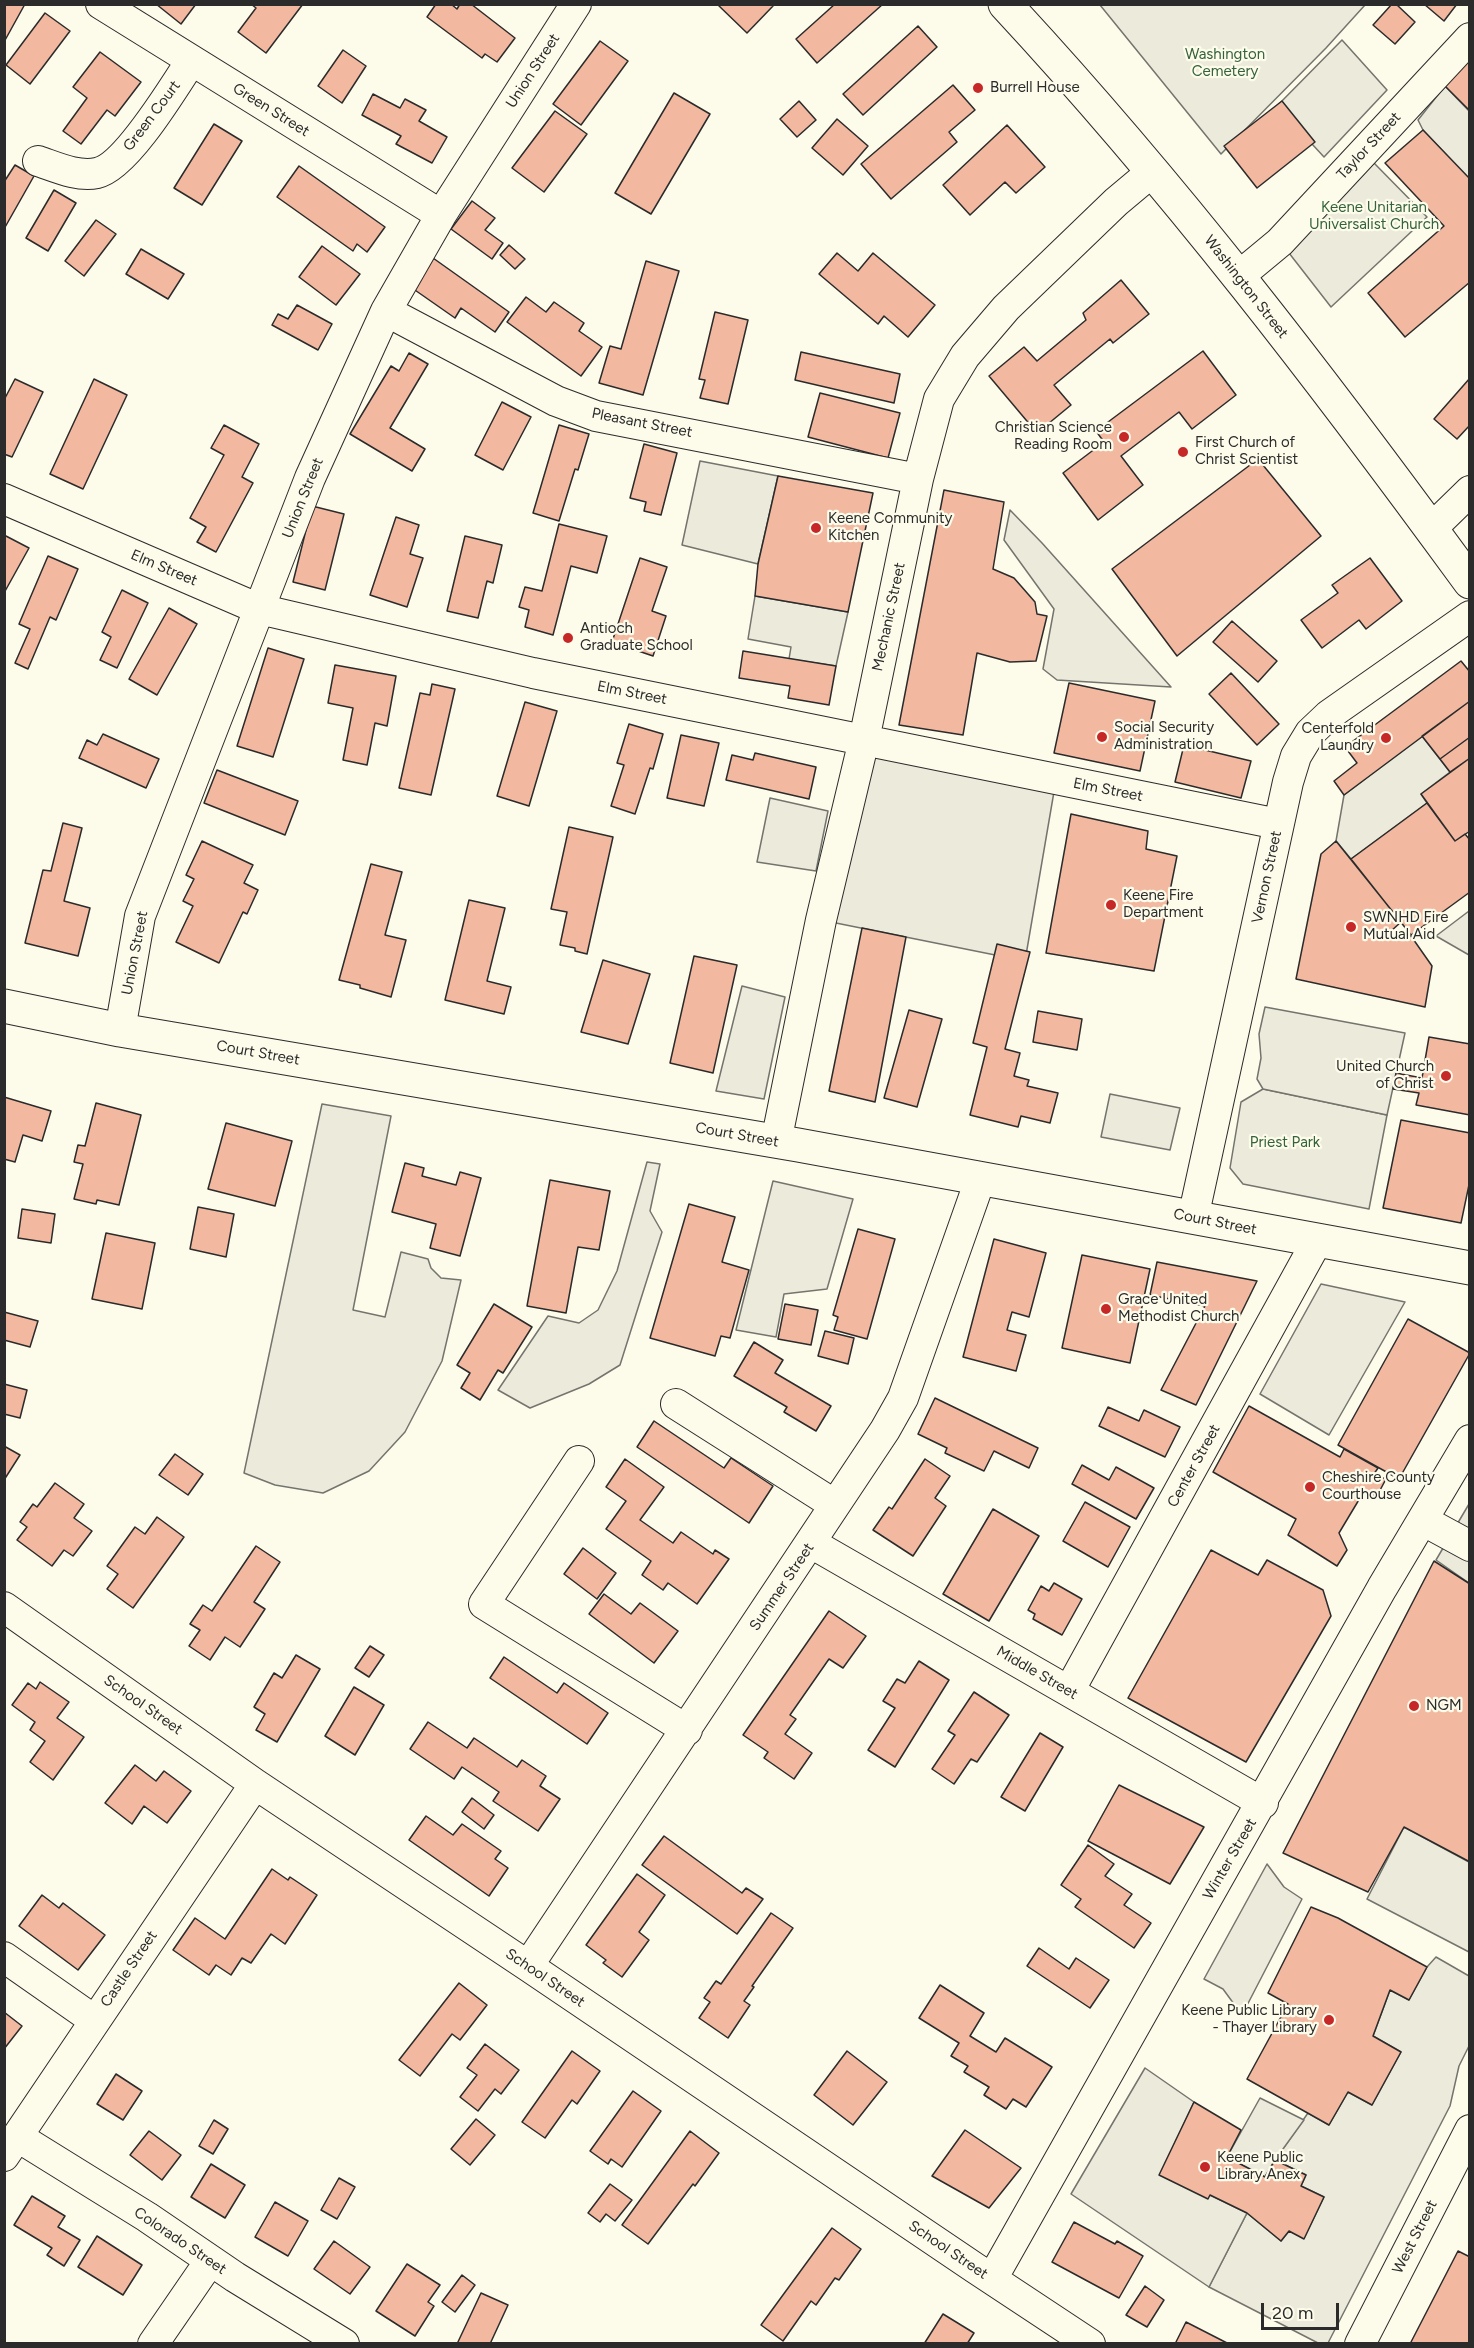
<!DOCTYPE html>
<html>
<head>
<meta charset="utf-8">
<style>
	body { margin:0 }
	#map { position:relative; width:1474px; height:2348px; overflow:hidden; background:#fdfbea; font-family:Figtree,sans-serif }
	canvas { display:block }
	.frame { position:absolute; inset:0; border:6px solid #2b2b2b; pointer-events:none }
	.scale { position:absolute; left:1261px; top:2303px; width:78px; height:27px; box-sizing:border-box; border:3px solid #2b2b2b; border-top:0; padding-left:8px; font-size:18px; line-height:21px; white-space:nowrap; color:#2b2b2b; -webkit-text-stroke:4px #fdfbea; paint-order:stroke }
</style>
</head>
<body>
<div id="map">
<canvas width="1474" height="2348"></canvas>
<div class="frame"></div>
<div class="scale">20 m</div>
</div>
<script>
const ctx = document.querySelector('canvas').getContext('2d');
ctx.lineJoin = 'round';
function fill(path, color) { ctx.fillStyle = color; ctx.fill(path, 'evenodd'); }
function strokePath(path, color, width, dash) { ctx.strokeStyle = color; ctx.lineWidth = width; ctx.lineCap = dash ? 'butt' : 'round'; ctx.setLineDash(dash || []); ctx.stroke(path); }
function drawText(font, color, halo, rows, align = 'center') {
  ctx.font = font + ' Figtree,sans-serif'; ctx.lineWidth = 4.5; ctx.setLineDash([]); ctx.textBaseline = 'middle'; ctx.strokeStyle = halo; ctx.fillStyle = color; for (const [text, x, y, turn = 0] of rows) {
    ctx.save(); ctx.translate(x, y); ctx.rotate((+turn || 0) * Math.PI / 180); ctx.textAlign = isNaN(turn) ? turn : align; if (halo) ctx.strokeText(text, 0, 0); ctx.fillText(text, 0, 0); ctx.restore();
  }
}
const green = new Path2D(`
	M1100,5H1365L1326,48L1221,154Z
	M1374,163L1427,217L1331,307L1289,253Z
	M1263,1089L1387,1115L1369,1209L1243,1184L1230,1168L1241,1102Z
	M322,1104L391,1116L353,1310L385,1317L401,1252L428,1259L431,1268L441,1278L461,1280L442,1361L405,1432L369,1471L323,1493L275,1485L244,1473Z
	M1267,1864L1284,1887L1302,1899L1242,2015L1223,1989L1204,1979Z
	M1436,1957L1469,1976V2046L1459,2066L1450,2106L1328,2343H1318L1209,2287L1247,2213L1281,2241L1289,2231L1304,2238L1324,2197L1301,2186L1306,2175L1275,2160L1308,2113L1329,2125L1348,2092L1372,2105L1401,2052L1373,2036L1390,1990L1409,2000L1427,1967Z`);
fill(green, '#ecebdb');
strokePath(green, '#74746e', 1.5);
const parking = new Path2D(`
	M1342,40L1387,90L1324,157L1277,106Z
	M1445,86L1469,111V179L1423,130L1418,120Z
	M700,461L778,476L758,564L682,545Z
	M1010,510L1042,543L1171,687L1057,680L1043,669L1054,609L1004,540Z
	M755,596L848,612L836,666L789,659L791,647L748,639Z
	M1422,736L1450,772L1421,794L1427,803L1351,859L1336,841L1344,795Z
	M864,740L1056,780L1025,961L821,920Z
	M770,798L828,811L816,871L757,862Z
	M1469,911V955L1436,936Z
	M742,986L785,997L764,1099L716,1091Z
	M1265,1007L1405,1033L1387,1115L1263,1089L1257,1079L1261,1058L1259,1034Z
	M1110,1094L1180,1108L1170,1150L1101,1137Z
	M647,1162L660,1164L650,1211L662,1232L620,1365L589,1384L530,1408L498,1390L548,1316L579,1323L598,1310L617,1271Z
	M773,1181L853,1199L827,1289L784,1294L776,1337L736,1330Z
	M1321,1284L1405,1302L1329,1435L1260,1394Z
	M1469,1504V1583L1436,1560Z
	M1404,1827L1469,1862V1952L1367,1899Z
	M1145,2068L1194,2102L1160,2175L1210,2195L1247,2213L1209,2287L1071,2194Z
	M1260,2098L1304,2120L1275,2160L1265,2177L1227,2157Z`);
fill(parking, '#eceadb');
strokePath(parking, '#74746e', 1.5);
const building = new Path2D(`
	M4,4H25L4,42Z
	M156,4H196L181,24Z
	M251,4H303L266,53L238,32L256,8Z
	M436,4H451L457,9L460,4H471L515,38L497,62L485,54L482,58L427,17Z
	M717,4H771L773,6L747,33Z
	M835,4H883L817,63L796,39Z
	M1392,4H1396L1415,22L1395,44L1373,25Z
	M1424,4H1457L1444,21Z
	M45,13L70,31L30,84L6,65Z
	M918,26L937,47L863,115L843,94Z
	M600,41L628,61L581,125L553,104Z
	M343,50L366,66L342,103L318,86Z
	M100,52L141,82L115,116L107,110L81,144L63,131L87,98L73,87Z
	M1470,59V111L1445,86Z
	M953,85L975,110L949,132L957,142L891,199L861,164Z
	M674,93L710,114L651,214L615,193Z
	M373,94L400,108L405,99L426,110L419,121L447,137L432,163L396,144L401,136L362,115Z
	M799,101L816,120L797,137L780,119Z
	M1282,101L1315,142L1257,188L1224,146Z
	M555,111L587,134L544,192L512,168Z
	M837,119L868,146L843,175L812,148Z
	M214,124L242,141L202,205L174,188Z
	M1007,125L1045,167L1016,193L1005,182L970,215L943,185Z
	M1423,130L1470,179V282L1405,337L1368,293L1444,226L1385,163Z
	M15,165L34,176L4,229V182Z
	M299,166L385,227L367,252L357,244L353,251L277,197Z
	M54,190L76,203L48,251L26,238Z
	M472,201L495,218L485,230L503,243L492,259L451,229Z
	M96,220L116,234L84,276L65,261Z
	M509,245L525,259L515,269L500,255Z
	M322,246L360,274L336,305L299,277Z
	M141,249L184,274L168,299L126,274Z
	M837,253L858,271L873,253L935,305L908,337L884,316L878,324L819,274Z
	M433,258L509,312L495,332L461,308L455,318L412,288Z
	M646,261L679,271L643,395L599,383L610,346L621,349Z
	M1121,280L1149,314L1113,343L1110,339L1054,385L1071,405L1037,433L989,376L1024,347L1037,361L1086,320L1083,313Z
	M526,297L546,312L554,302L584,323L579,331L602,347L581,376L507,322Z
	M297,305L332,324L318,350L272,325L278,314L288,319Z
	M715,312L748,320L728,404L700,398L705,380L699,379Z
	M1203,351L1236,395L1192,429L1179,412L1121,456L1143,485L1098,520L1063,473L1104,442L1096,431Z
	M801,352L900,374L894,403L795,380Z
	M409,353L428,364L390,428L425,449L412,471L350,434L391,366L399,371Z
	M1470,378V425L1457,439L1434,419Z
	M15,379L43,392L12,457L4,454V400Z
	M94,379L127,395L83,489L50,474Z
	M820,393L900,413L888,458L808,437Z
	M502,402L531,417L503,470L475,455Z
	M224,425L259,444L242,477L253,483L216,552L197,542L206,527L190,518L224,455L211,448Z
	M559,425L589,434L578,470L575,469L559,521L533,513Z
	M644,444L677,453L661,515L644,511L646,502L630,498Z
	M1258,459L1321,536L1177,656L1112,569Z
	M778,476L873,493L848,612L755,596L758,564Z
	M944,490L1004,502L993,569L1014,578L1035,602L1037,614L1047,616L1036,661L1010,662L977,653L963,735L899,725Z
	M312,506L344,514L325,590L293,582Z
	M396,517L419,525L410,554L423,558L407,607L370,595Z
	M559,524L607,536L597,573L571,566L553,635L525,627L529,610L519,607L525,587L542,591Z
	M4,535L29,548L4,593Z
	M465,536L502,545L493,583L487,581L478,618L447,611Z
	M48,556L78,569L56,620L50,617L28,669L15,663L30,629L19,624Z
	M640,558L667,567L652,611L666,616L653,656L612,642Z
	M1370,558L1402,601L1366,629L1359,620L1322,648L1301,620L1338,593L1332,585Z
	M122,590L148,603L117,668L100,660L111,637L102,632Z
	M169,608L197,624L157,695L129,679Z
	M1232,621L1277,661L1258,682L1213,642Z
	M268,648L304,659L273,757L237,746Z
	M743,651L836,666L829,705L788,698L790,686L739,678Z
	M1461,661L1470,672V701L1344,795L1334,781L1357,763L1345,747Z
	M335,665L396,676L387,726L375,723L367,765L343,760L353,708L328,703Z
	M1231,673L1279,724L1257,745L1209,694Z
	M1069,683L1155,701L1140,771L1054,753Z
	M432,684L455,689L431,795L399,788L420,693L430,695Z
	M1470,701V737L1440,759L1422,736Z
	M525,702L557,711L529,806L497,796Z
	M629,724L663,734L653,769L650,768L635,814L611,806L624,765L617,763Z
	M103,734L159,759L146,788L79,758L87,740L97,745Z
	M681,735L719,743L704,806L667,798Z
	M1470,737V758L1450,772L1440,759Z
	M1184,745L1251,761L1241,798L1175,782Z
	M755,753L816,767L809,799L726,780L732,755L753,760Z
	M1470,758V831L1455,841L1421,794Z
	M217,770L298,801L285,835L204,803Z
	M1427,803L1455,841L1465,834L1470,840V892L1411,935L1351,859Z
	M1071,814L1148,831L1146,849L1177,856L1154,971L1046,953Z
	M63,823L82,828L64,901L90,908L78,956L25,943L43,870L51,871Z
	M569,827L613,837L587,954L575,951V948L560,945L567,912L551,909Z
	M202,841L253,865L244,883L258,890L247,914L243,912L219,963L176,942L193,906L183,901L194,879L186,875Z
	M1336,841L1401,922L1390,932L1391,933L1411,936L1432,966L1425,1007L1296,979L1321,854Z
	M371,864L402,872L385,935L406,940L391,997L360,988V985L339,980Z
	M469,900L505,908L487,981L511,987L504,1014L445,1000Z
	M862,928L906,937L875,1102L829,1091Z
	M997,944L1030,952L1005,1049L1020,1053L1014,1076L1029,1080L1027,1086L1058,1093L1050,1123L1021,1116L1018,1127L970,1115L987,1047L973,1043Z
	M694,956L737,965L713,1073L670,1063Z
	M603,960L650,974L628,1044L581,1032Z
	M909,1010L942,1019L917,1107L884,1098Z
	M1038,1011L1082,1019L1077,1050L1033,1042Z
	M1429,1037L1470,1044V1115L1416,1105L1419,1093L1393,1089L1396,1073L1422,1078Z
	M4,1097L51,1111L42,1141L23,1135L15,1162L4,1159Z
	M96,1103L141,1115L119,1205L97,1200L96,1204L74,1199L83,1164L74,1162L78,1145L85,1146Z
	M1401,1120L1470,1133V1180L1461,1223L1383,1208Z
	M226,1123L292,1141L275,1206L208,1189Z
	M405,1163L424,1168L422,1176L456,1185L460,1172L481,1178L460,1256L430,1248L436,1224L392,1212Z
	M550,1180L610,1191L599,1250L578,1247L566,1313L527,1306Z
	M689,1204L735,1217L722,1262L749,1270L730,1338L721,1336L715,1356L650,1338Z
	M198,1207L234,1214L226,1257L190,1249Z
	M22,1209L55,1214L51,1243L18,1238Z
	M858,1229L895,1239L867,1339L834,1330L838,1317L833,1315Z
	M106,1233L155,1243L142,1309L92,1299Z
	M994,1239L1046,1253L1029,1317L1012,1312L1007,1330L1026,1335L1016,1371L963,1357Z
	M1082,1255L1150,1269L1130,1363L1062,1348Z
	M1157,1262L1257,1281L1196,1405L1161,1390L1205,1306L1150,1295Z
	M494,1304L532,1327L503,1373L498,1370L480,1400L461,1388L470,1373L457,1365Z
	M785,1304L818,1310L811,1345L778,1339Z
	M4,1312L38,1321L30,1347L4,1340Z
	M1408,1319L1470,1353L1399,1479L1338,1445Z
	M825,1331L854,1338L848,1364L818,1356Z
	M754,1342L783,1360L775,1373L831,1406L816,1431L784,1412L787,1407L734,1376Z
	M4,1384L27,1390L20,1418L4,1414Z
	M935,1398L1038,1448L1029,1468L994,1451L984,1471L945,1453L947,1448L918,1434Z
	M1249,1406L1340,1457L1344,1449L1378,1468L1374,1474L1386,1479L1378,1494L1360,1498L1339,1533L1347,1550L1337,1566L1288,1535L1296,1519L1213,1472Z
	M1108,1407L1139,1421L1144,1410L1180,1427L1165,1457L1099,1426Z
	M654,1421L724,1468L731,1458L773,1486L749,1523L637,1447Z
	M4,1446L20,1455L4,1480Z
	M175,1454L203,1474L188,1495L159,1475Z
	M625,1459L664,1487L640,1520L673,1543L681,1532L713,1554L715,1550L729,1559L697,1604L668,1583L663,1590L642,1575L651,1561L606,1529L626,1501L606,1487Z
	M925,1459L950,1476L935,1498L946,1506L913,1556L873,1530L889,1507L892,1509Z
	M1082,1465L1109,1480L1116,1467L1154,1488L1136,1519L1072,1484Z
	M55,1483L84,1504L74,1518L92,1531L73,1556L64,1550L52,1566L17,1540L27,1527L20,1522L33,1504L37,1507Z
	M1085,1502L1130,1527L1108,1567L1063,1541Z
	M993,1509L1039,1536L989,1621L943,1594Z
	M157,1517L184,1537L133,1608L107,1589L118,1574L107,1566L135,1527L145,1534Z
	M256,1546L280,1562L254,1602L265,1609L240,1647L225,1637L210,1660L189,1646L200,1630L190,1624L203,1605L212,1611Z
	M583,1548L616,1573L597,1599L564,1574Z
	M1211,1550L1258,1575L1267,1560L1323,1590L1331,1616L1246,1762L1128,1698Z
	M1434,1561L1470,1584V1862L1404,1827L1368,1892L1283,1853Z
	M1054,1583L1082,1599L1062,1635L1033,1619L1035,1614L1028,1610L1041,1586L1049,1591Z
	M604,1594L631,1614L640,1603L678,1631L654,1663L589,1614Z
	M829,1611L866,1636L843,1668L829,1659L790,1715L796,1719L785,1734L812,1753L794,1779L764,1758L768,1752L743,1735Z
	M370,1646L384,1655L369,1677L355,1668Z
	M296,1655L320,1669L277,1742L256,1730L265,1714L254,1707L274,1673L282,1678Z
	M504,1657L557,1693L564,1683L608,1713L587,1744L490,1678Z
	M919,1661L949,1680L895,1767L868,1750L895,1708L883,1701L897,1679L905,1683Z
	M40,1682L69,1702L57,1718L84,1737L53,1780L30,1762L45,1741L30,1730L35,1722L12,1705L28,1683L36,1689Z
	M354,1687L384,1705L355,1755L325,1736Z
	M974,1692L1009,1715L977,1762L971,1759L954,1784L932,1769L955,1735L948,1731Z
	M428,1722L467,1748L474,1738L517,1767L522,1760L546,1776L540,1786L560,1799L538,1831L493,1801L499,1792L462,1767L454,1779L410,1749Z
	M1040,1733L1063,1747L1025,1811L1001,1797Z
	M135,1765L156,1781L164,1771L191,1791L167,1823L144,1806L132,1824L105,1803Z
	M1119,1785L1204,1827L1170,1884L1088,1841Z
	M472,1798L494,1815L484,1829L462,1812Z
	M426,1816L453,1835L462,1824L501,1851L495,1859L508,1868L489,1896L409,1840Z
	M664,1836L742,1893L746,1888L763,1899L737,1934L642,1865Z
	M1088,1845L1114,1864L1105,1876L1132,1894L1124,1905L1151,1923L1134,1948L1075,1907L1081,1899L1061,1885Z
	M272,1869L288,1880L290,1877L317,1895L285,1944L271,1934L251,1963L242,1958L231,1975L216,1965L209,1975L173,1950L195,1918L225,1939Z
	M637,1874L665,1895L639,1932L649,1940L622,1977L603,1963L606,1960L586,1945Z
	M42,1895L59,1908L63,1903L105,1935L78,1970L19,1926Z
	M1311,1907L1338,1918L1427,1967L1409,2000L1390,1990L1373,2036L1401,2052L1372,2105L1348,2092L1329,2125L1247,2079L1288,2004L1268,1993Z
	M771,1913L793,1928L752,1986L754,1987L744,2001L750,2005L728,2038L699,2018L710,2002L704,1998L716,1981L721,1984Z
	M1039,1948L1069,1969L1076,1958L1109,1980L1090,2008L1027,1966Z
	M459,1983L487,2005L460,2040L452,2034L420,2076L399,2060Z
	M940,1985L984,2013L970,2036L996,2052L1005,2038L1052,2067L1026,2107L1013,2099L1006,2109L984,2095L989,2087L964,2072L968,2066L951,2056L959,2043L919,2018Z
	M4,2012L22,2026L4,2049Z
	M485,2044L519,2070L501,2094L495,2089L478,2111L460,2097L477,2075L467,2068Z
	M572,2051L600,2071L577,2104L572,2100L545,2138L522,2122Z
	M847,2051L887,2082L853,2125L814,2095Z
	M116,2074L142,2091L123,2120L97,2104Z
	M633,2091L661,2111L622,2167L611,2159L608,2164L590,2151Z
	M1194,2102L1241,2130L1227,2157L1265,2177L1275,2160L1306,2175L1301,2186L1324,2197L1304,2239L1289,2231L1281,2241L1247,2213L1210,2195L1208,2199L1159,2175Z
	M476,2119L495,2135L470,2165L451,2149Z
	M214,2120L228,2129L213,2154L199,2146Z
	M965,2130L1021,2168L989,2208L932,2176Z
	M149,2131L181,2155L162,2180L130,2155Z
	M690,2131L719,2153L695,2186L693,2184L648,2244L622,2225Z
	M211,2164L245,2185L225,2218L191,2197Z
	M339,2178L355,2187L337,2219L321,2210Z
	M610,2184L632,2200L615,2221L606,2214L600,2222L588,2213Z
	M32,2196L65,2216L58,2227L80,2240L64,2266L47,2255L52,2248L14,2225Z
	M275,2202L308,2221L288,2256L255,2237Z
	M1074,2222L1115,2244L1117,2241L1143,2256L1119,2298L1052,2262Z
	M832,2228L861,2249L839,2280L835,2278L816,2305L811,2301L783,2341L761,2325Z
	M97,2236L142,2265L123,2295L78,2267Z
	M334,2241L370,2267L350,2294L314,2269Z
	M1458,2251L1470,2257V2344H1410Z
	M407,2264L440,2285L428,2302L434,2306L415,2336L376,2311Z
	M462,2275L475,2285L455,2312L442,2302Z
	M1145,2286L1164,2300L1147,2327L1126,2315Z
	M481,2293L508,2305L490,2344H457Z
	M943,2314L974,2333L967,2344H924Z
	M1186,2322L1229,2344H1175Z`);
fill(building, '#f2b8a0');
strokePath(building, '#2b2b2b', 1.5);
const minor = new Path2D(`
	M101,4L441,215
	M38,161C56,167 77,177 97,173C126,167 174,87 191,61
	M1239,276L1280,242L1470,38
	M386,311L556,401L596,416L918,479
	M4,499L259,609L533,673L1278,824
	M1431,529L1470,491
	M120,1030L140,916L310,478L386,311L441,215L576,4
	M776,1142L821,920L864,740L918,479L939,399L965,356L1006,308L1116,202L1153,171
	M1193,1218L1288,782L1296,756L1310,733L1329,715L1470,616
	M676,1404L835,1505
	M579,1461L484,1604L687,1730
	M1424,1521L1470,1546
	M811,1543L1263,1803
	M4,1607L255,1784L528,1966L975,2268L1090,2344
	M1069,1691L1317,1241
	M4,1957L94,2020
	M528,1966L885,1430L903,1398L980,1180
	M18,2137L147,2217L235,2277L344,2344
	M4,2156L255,1784
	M992,2279L1382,1588L1470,1440
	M153,2344L210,2261
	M1360,2344L1470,2130`);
const major = new Path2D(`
	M1005,4C1174,186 1324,382 1470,582
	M4,1006L120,1030L798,1145L1470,1268`);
strokePath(minor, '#2b2b2b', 32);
strokePath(major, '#2b2b2b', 35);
strokePath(minor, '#fdfbea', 30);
strokePath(major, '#fdfbea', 33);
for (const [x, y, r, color] of [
	[978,88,6,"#c62828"],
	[1124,437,6,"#c62828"],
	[1183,452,6,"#c62828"],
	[816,528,6,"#c62828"],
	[568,638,6,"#c62828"],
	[1102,737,6,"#c62828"],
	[1386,738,6,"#c62828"],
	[1111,905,6,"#c62828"],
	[1351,927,6,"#c62828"],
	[1446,1076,6,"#c62828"],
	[1106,1309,6,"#c62828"],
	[1310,1487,6,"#c62828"],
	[1414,1706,6,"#c62828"],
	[1329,2020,6,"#c62828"],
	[1205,2167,6,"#c62828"]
]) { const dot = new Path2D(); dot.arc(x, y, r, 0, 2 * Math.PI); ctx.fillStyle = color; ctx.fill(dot); strokePath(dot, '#fdfbea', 2); }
drawText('15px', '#34623c', '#fdfbea', [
	["Washington",1225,55],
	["Cemetery",1225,72],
	["Keene Unitarian",1374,208],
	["Universalist Church",1374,225],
	["Priest Park",1285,1143]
]);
drawText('15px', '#2b2b2b', '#fdfbea', [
	["Union Street",533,71,-57],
	["Green Street",271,110,32],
	["Green Court",152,116,-53],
	["Taylor Street",1369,146,-47],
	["Washington Street",1246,287,52],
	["Pleasant Street",642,423,11],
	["Union Street",303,498,-68],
	["Elm Street",164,568,23],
	["Mechanic Street",889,617,-78],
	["Elm Street",632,693,11],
	["Elm Street",1108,790,11],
	["Vernon Street",1267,877,-78],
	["Union Street",135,953,-79],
	["Court Street",258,1053,10],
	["Court Street",737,1135,10],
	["Court Street",1215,1222,11],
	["Center Street",1194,1466,-61],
	["Summer Street",782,1587,-56],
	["Middle Street",1037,1673,30],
	["School Street",143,1705,35],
	["Winter Street",1230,1859,-60],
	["Castle Street",129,1969,-56],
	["School Street",545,1978,34],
	["West Street",1415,2237,-63],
	["Colorado Street",180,2241,34],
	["School Street",948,2250,34]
]);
drawText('15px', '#2b2b2b', '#fdfbea', [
	["Burrell House",990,88],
	["Christian Science",1112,428,"right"],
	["Reading Room",1112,445,"right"],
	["First Church of",1195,443],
	["Christ Scientist",1195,460],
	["Keene Community",828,519],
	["Kitchen",828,536],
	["Antioch",580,629],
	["Graduate School",580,646],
	["Social Security",1114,728],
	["Administration",1114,745],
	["Centerfold",1374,729,"right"],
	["Laundry",1374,746,"right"],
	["Keene Fire",1123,896],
	["Department",1123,913],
	["SWNHD Fire",1363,918],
	["Mutual Aid",1363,935],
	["United Church",1434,1067,"right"],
	["of Christ",1434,1084,"right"],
	["Grace United",1118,1300],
	["Methodist Church",1118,1317],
	["Cheshire County",1322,1478],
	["Courthouse",1322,1495],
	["NGM",1426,1706],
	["Keene Public Library",1317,2011,"right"],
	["- Thayer Library",1317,2028,"right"],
	["Keene Public",1217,2158],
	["Library Anex",1217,2175]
], 'left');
</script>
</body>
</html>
